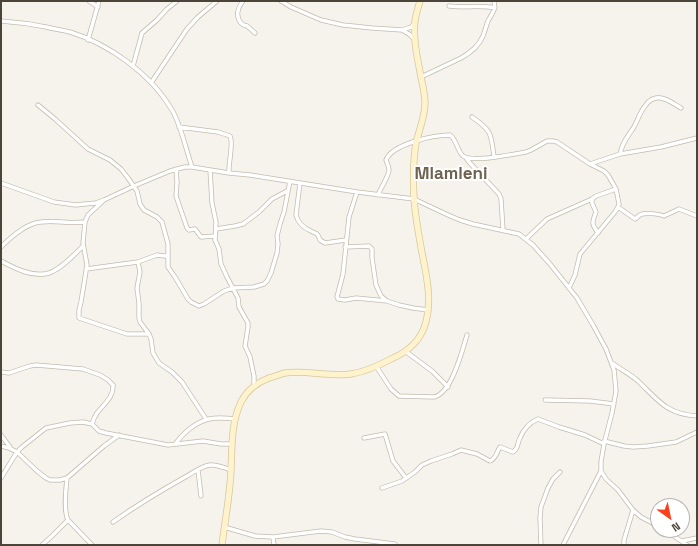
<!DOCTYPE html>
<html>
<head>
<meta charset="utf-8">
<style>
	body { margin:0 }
	#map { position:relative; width:698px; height:546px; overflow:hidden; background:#f6f3ec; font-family:"Space Grotesk",sans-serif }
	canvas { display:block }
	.frame { position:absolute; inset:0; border:2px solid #4b4439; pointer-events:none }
	.north { position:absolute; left:650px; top:498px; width:40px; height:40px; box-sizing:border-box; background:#fff; border:1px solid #b7b4b0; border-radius:50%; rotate:147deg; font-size:11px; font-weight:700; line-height:16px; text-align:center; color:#4b4439 }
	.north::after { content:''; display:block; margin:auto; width:14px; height:18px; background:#fc3f1d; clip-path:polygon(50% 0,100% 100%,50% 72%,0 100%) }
</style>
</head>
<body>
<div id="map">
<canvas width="698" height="546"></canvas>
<div class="frame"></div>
<div class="north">N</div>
</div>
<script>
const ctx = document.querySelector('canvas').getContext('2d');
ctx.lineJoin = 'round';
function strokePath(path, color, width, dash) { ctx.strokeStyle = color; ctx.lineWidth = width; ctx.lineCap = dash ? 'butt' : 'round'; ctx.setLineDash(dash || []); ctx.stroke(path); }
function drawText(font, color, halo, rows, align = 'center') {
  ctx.font = font + ' "Space Grotesk",sans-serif'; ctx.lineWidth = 4; ctx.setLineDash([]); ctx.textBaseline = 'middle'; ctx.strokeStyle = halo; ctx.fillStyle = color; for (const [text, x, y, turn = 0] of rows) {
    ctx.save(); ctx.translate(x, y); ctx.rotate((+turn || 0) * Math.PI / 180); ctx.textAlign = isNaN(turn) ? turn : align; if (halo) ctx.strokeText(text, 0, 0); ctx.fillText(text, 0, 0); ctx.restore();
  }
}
const minor = new Path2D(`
	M89,1L98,7
	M243,1C238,7 235,16 241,23C244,26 244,25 247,26C250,28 252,31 255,33
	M281,1L291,7L321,20L343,25L372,28L402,30L409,34L414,39
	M449,6C464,8 479,5 495,8
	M1,21C16,22 31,24 46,27C54,29 62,30 70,32C109,44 151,74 172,110C181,125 186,150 192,167
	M402,30L411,27L414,24
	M88,40L99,1
	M133,66L142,33L157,20L167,9L177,1
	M421,77L461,58C470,53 479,46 483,36C485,31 486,26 488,21C492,13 496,11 494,1
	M151,83L187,29L198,17L217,1
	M38,105L55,119L88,149L110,160L121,169L128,178L137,191L140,204L144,210L157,217L162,222L168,244V267L175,277L188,299L191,302L199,306L204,304L224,291L233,288L254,287L264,284L267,281L271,273L277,253L278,244L277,236L280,224L284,212L290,181
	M472,117C492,131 491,133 494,157
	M179,127L218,132L230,136C234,144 228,163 229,173
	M620,154C622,143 628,136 634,127C638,120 640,111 646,105C648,101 652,99 656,98C664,96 674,104 681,108
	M466,158L469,162L499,194L501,199L503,230
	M590,164L620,154L661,147L697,138
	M176,169L177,182L176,196L187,228L189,230L195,229L201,237L215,236
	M210,170L212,203L216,222L215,240L219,249L221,264L227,277L238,298L239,307L248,323V327L245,346L250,357L251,362L254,376V385
	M1,183L54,202L76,205L85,204L96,203L104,200L134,186L170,171L185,167H192L229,173L250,175L357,192L414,199L448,215L460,220L473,224L519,234L533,245L550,264L577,298L593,325L606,349L614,370L616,391L612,413L604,444L601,462V471L606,479L618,490L633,510L641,517L658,526
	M300,183L296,215C298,223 304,228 311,231C312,232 316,233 317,234C319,236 319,238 320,240L325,243L346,240
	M357,192L349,217L343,274L337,297L338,299L345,300L356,298L387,301
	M378,195C380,189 389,176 389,170C389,167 387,163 386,160C392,144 434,135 450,135C457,140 457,151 463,156C472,163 514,154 526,152L531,150L547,141H553L557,142L590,164L604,171L608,175L616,189L619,204L618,207L615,212L580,254L575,275L569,288
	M103,201L88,215L85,222L83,243L87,265L81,302L79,310V318L127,334H149
	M618,207L635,219C637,218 638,216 640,215C644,212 659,214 664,216L679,209L697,216
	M216,229L235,226L243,224L259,212L272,199L287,191
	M598,233C591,223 592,223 596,212L592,203V199L596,196L616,189
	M526,239L547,219L592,199
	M1,247C11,237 26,223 41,222C56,220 69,224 85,222
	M345,247L369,246L372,249V258L376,285L381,296L387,301L399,305L413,308L428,310
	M1,261C14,268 33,278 49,273C61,269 74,255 83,246
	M138,262L157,255L165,256L168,255
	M86,269L138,262L140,272L137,288L139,303V318L140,322L149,334L151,339L153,353L159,363L172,372L182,382L206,419
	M405,351L432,371L448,387
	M612,363C620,369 630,374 638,381C658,400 666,414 697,416
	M376,366L391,389L399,396L434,397C452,393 462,351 467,335
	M1,372L9,373L30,366L36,365L83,369L100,375L108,380L113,385C114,397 104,404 97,413C95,416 93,420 92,424
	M545,400L590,401L614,404
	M1,435L10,447
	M364,438L385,434L393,461L406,478
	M604,441L624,446L633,447L648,446L676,442L697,432
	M176,443C183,433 196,422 209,419C217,417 227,418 235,419
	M1,446L9,448L17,452L37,471L46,478L50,480H60L67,478L104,446L119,435
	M198,470L201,496
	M1,478L17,452L22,447L46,428L70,423L83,422L92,424L99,431L106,433L163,444L168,445L203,441L221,444H231
	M67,478C66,489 63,510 68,520L92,545
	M382,488L402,481L415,472L422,465L431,461L452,454L461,450L477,454L490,461C496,459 497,451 500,447L513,452C519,448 517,443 520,438C523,430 530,422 538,419L559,427L585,435L604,444
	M113,522C137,505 162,490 187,476C194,472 202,466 210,465C217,464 224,468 231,470
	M224,527L255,536L273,537L321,531L332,532L345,537L355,539L395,544
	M665,530L687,545
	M273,537L274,545
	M682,541L697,538
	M42,545L52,536L68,520
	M541,545L540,518L541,507L548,488L553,479L560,472
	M563,545L601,471
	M624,545V540L633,510`);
const secondary = new Path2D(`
	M222,545C225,520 230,495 231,470C232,447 231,423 241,402C247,390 256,383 269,378C274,377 280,374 285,373C307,370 329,377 351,374C365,372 380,365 393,358C407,352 418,343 424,328C433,304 427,277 422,253C419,235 415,217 414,198C413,180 413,161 416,143C419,130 425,117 425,103C425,93 422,83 420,72C417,56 413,38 415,21C416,14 418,8 420,1`);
strokePath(minor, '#c2bbae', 5);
strokePath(secondary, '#d6c79b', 7);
strokePath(minor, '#fff', 3.5);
strokePath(secondary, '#fff3cd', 5.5);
drawText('bold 17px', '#6e6250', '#fff', [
	["Mlamleni",451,174]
]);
</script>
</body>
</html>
